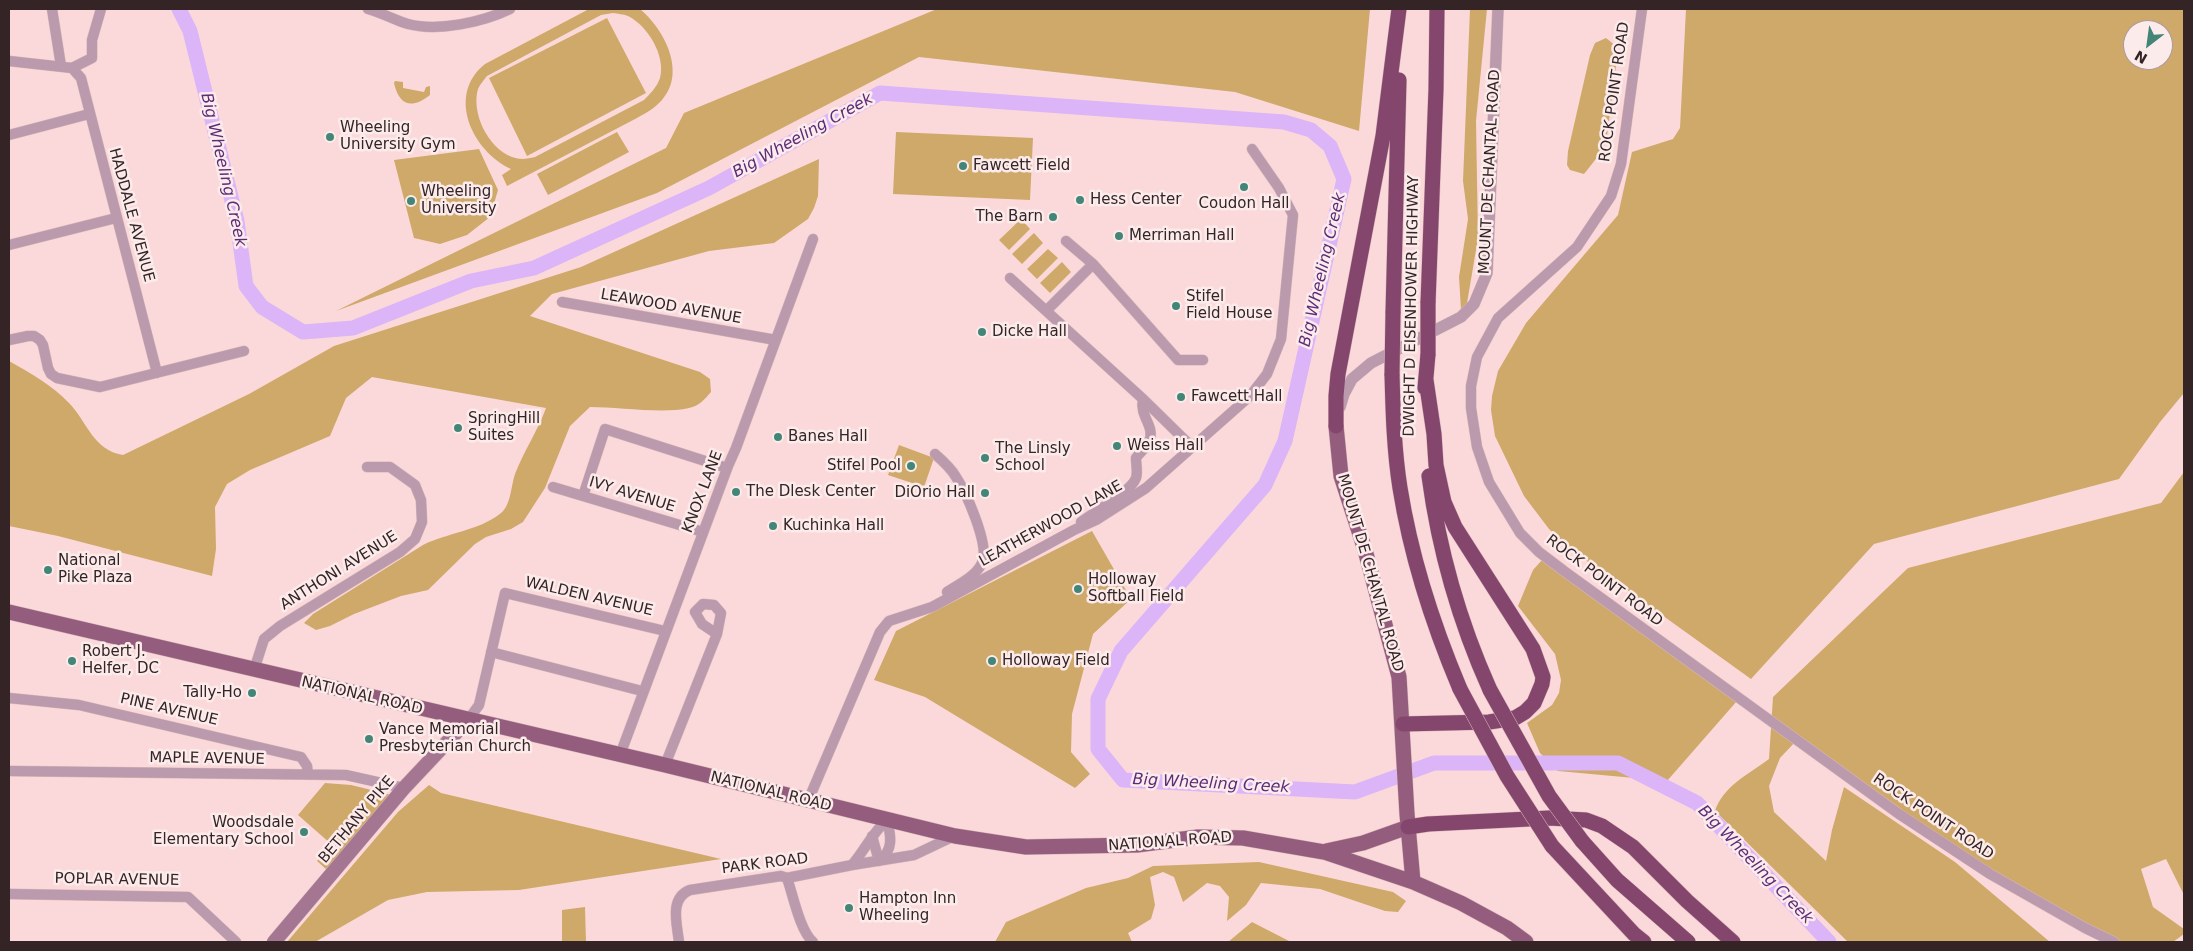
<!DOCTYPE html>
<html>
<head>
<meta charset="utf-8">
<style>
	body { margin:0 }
	#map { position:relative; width:2193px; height:951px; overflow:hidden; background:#fbd9da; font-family:"DejaVu Sans",sans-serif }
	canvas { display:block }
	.frame { position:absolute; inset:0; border:10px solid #342425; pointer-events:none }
	.north { position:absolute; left:2123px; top:20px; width:50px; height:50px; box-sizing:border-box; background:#fcebeb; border:1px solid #ac9b9c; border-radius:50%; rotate:210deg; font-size:14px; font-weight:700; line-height:20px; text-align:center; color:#342425 }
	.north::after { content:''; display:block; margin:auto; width:18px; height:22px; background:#438576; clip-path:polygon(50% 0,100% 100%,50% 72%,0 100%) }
</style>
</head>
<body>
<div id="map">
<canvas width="2193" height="951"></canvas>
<div class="frame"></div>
<div class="north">N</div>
</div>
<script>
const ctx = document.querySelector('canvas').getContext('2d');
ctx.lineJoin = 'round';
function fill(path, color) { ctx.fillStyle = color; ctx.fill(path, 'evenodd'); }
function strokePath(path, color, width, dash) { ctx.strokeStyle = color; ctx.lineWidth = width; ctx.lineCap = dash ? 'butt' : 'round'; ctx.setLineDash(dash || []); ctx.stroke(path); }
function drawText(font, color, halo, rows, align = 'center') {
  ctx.font = font + ' "DejaVu Sans",sans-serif'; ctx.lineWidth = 5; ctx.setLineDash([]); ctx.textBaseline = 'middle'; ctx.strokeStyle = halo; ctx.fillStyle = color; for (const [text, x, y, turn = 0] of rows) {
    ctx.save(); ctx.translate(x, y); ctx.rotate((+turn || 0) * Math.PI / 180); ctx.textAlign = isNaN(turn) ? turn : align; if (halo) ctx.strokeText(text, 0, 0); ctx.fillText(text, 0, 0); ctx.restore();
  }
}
fill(new Path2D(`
	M589,9H640C664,29 687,72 662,100C655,108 646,113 637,118L507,186L502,175L511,169C472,151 446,95 485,64ZM613,13C618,14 623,14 628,16C648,26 666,56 660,78C657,87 650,94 644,100L535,157C527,159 520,160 512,157C488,148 471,113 478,89C480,84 484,80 487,76L601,15Z
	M937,9H1370L1359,131L1235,92L919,57L657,193L336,311L666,148L684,113Z
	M1470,9H1487L1476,121L1478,238L1466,309L1461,310L1459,277L1468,219L1463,181Z
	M1686,9H2184V393L2160,422L2119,479L1874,544L1751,679L1570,549L1549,529L1524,496L1495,436L1491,410L1492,396L1498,371L1526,323L1618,215L1632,152L1673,139L1680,128ZM2133,30H2163V60H2133Z
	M607,18L646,93L527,156L489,78Z
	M1606,38L1616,46L1617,58L1607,136L1603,150L1584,174L1570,170L1567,165L1568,151L1590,55L1595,43Z
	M395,81L403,82V88L424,92L426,87L430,86V95C411,110 399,105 394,83Z
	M617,132L629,152L548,195L537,174Z
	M896,132L1033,138L1030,200L893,194Z
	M479,149L498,190L490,217L467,235L440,244L414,238L394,160Z
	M819,159L818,196L814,208L808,219L774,243L709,251L552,294L530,316L700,372L710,379L711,392C705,399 699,406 689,408C663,414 618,407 590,407L570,426L545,488L523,522L511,529L486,537L475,544L428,590L401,596L354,614L330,626L316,630L304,623L313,614L423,545C446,533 479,531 501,513C511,505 511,486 515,474C524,451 538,430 546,408L372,377L346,398L330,436L250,470L227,484L215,507L216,549L212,576L58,536L9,526V361C30,373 52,385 69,403C88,423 93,450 123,455L249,394L334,346L581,267Z
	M1021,219L1030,229L1009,250L999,240Z
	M1034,233L1043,243L1022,264L1012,254Z
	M1048,249L1058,258L1037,279L1027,269Z
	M1062,262L1071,272L1050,293L1040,283Z
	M899,445L934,458L924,487L888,475Z
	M2184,472V895L2166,859L2141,869L2153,907L2184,929V934L2173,942H2116L2004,882L1797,740L1780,758L1769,786L1774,812L1826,861L1832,830L1844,787L1955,862L2050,942H1848L1715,811C1723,786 1749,774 1769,759L1773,697L1908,568L2161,503Z
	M1092,531L1131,599L1093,634L1072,714L1071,752L1090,774L1075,788L925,697L874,680L896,631Z
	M1542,560L1737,701L1667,781L1558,771L1540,753L1527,723L1552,705L1559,693L1561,680L1555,654L1518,606L1533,570Z
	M325,783L351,785L392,795L327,870L317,861L331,844L298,815Z
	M429,785L441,793L721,859L519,890L427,892L388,900L315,942H287L398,812Z
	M1259,862L1393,892L1406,901L1398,912L1385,911L1320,889L1261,883L1246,905L1227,921L1229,897L1220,886L1207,883L1183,902L1174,877L1163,872L1150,877L1155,905L1151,919L1128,933L1132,942H995L1006,922L1086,888L1128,878L1153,866Z
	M585,907L586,942H562V910Z
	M1252,922L1291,942H1228Z`), '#cfa969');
strokePath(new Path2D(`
	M179,9L190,31L237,221L246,286L262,307L303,332L353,328L471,281L534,268L709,188L880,93L1284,122L1311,130L1330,146L1344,179L1285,441L1265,485L1121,651L1098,699V749L1123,780L1355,792L1434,763H1618L1697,803L1829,942`), '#dcb4f8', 15);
const minor = new Path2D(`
	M52,9L61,66
	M368,9C382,13 395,20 408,24C438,32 483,22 510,9
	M1642,9L1621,164L1611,196L1577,247L1498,318L1477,357L1471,386V408L1477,447L1489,482L1520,533L1539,552L1564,571L1899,814L1990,874L2085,928L2114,942
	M9,61L72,68L92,58V40L101,9
	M72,68L81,78L157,373
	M9,135L89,114
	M1066,241L1093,264L1178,360H1203
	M9,245L116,218
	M1010,278L1143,399L1192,447
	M562,302L776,340
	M1047,310L1093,264
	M9,340L28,336H34L40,340L43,345L48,368L51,374L57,378L100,387L244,351
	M935,454C943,461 951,468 956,477C966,492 988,542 983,560C979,575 959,584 947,592
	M553,487L703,532
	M583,496L605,429L727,468
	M1081,522C1094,512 1131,492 1136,478C1138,472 1136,465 1136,458C1139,453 1146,448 1149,442C1156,426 1139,417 1143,399
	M491,652L642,691
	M254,670L264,639L280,626L400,552L415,539L422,522L421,500L415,485L390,467H367
	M9,698L79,705L301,757L307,766L308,774
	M468,720L479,705L505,593L665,631
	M620,755L728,466L736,448L813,239
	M665,765L717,634L721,613L714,605L703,604L695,612L702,624L717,634
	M9,771L346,775L404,788
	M808,801L880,632L889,621L932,607L1074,530L1096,520L1146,488L1250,396L1267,374L1281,339L1293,215L1279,188L1252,149
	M872,836L879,861
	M852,865C865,850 872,833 887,820C891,836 894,850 879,861
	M787,878C793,895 800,931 813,942
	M9,894L188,897L236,942
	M679,942C677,924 669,898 690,890L781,876L787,878L852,865L914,855L954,836`);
const tertiary = new Path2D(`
	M1340,407L1344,394L1352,379L1371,363L1461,317L1474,304L1487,273L1498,9`);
const secondary = new Path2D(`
	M274,942L404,788L468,720`);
const primary = new Path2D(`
	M1336,426L1341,476L1365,550L1399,677L1407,814L1413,882
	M9,612L665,765L955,836L1026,847L1137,845L1198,837L1243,838L1324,852L1413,882L1461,903L1507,928L1526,942
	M1326,851L1363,843L1408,827`);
const motorway = new Path2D(`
	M1428,303L1436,89L1437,9
	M1393,313L1399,80
	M1392,374C1393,412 1394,450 1400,488C1411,557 1433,625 1460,689
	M1425,388L1428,354
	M1336,426V396L1338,374L1383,136L1399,9
	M1429,476C1439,551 1459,621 1490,690
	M1403,724L1489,722L1515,718L1525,712L1534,703L1542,684L1543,677L1533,649L1455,527L1444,502L1436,465L1434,434L1426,380
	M1408,827L1428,824L1549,818L1586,820L1602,826L1633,847L1687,901L1733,942
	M1582,841L1617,880L1688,942
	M1552,846L1634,934L1644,942`);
strokePath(minor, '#d7b8b9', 11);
strokePath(tertiary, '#d7b8b9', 12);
strokePath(secondary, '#d7b8b9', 15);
strokePath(primary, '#d7b8b9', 16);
strokePath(motorway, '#d7b8b9', 16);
strokePath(minor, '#ba9aac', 10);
strokePath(tertiary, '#ba9aac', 11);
strokePath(secondary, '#a47692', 14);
strokePath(primary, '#945d7e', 15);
strokePath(motorway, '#85466e', 15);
const motorwayBridge = new Path2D(`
	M1428,354V303
	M1392,374L1393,313
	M1460,689L1507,776L1552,846
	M1490,690L1549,796L1582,841`);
strokePath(motorwayBridge, '#d7b8b9', 16, []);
strokePath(motorwayBridge, '#85466e', 15);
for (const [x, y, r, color] of [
	[330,137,5,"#438576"],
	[963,166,5,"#438576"],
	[1244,187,5,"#438576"],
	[1080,200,5,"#438576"],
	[411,201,5,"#438576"],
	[1053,217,5,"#438576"],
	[1119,236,5,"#438576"],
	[1176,306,5,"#438576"],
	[982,332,5,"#438576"],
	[1181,397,5,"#438576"],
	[458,428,5,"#438576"],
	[778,437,5,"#438576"],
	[1117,446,5,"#438576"],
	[985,458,5,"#438576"],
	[911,466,5,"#438576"],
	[736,492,5,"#438576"],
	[985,493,5,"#438576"],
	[773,526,5,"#438576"],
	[48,570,5,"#438576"],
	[1078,589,5,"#438576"],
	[72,661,5,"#438576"],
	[992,661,5,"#438576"],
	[252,693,5,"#438576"],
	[369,739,5,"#438576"],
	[304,832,5,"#438576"],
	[849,908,5,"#438576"]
]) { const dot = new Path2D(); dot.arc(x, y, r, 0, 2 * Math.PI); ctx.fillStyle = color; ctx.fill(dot); strokePath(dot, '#fcebeb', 2); }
drawText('15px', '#342425', '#fcebeb', [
	["ROCK POINT ROAD",1615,92,-82],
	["MOUNT DE CHANTAL ROAD",1490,172,-87],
	["HADDALE AVENUE",131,215,75],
	["DWIGHT D EISENHOWER HIGHWAY",1412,306,-89],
	["LEAWOOD AVENUE",671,307,10],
	["KNOX LANE",703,492,-69],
	["IVY AVENUE",632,495,17],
	["LEATHERWOOD LANE",1051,524,-29],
	["ANTHONI AVENUE",339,571,-32],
	["MOUNT DE CHANTAL ROAD",1370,573,74],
	["ROCK POINT ROAD",1604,581,37],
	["WALDEN AVENUE",589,597,13],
	["NATIONAL ROAD",362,696,13],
	["PINE AVENUE",169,710,13],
	["MAPLE AVENUE",207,759,1],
	["NATIONAL ROAD",771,792,14],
	["ROCK POINT ROAD",1933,817,34],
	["BETHANY PIKE",357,820,-50],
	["NATIONAL ROAD",1170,842,-4],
	["PARK ROAD",765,864,-7],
	["POPLAR AVENUE",117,880,1]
]);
drawText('15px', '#342425', '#fcebeb', [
	["Wheeling",340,128],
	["University Gym",340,145],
	["Fawcett Field",973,166],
	["Wheeling",421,192],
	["University",421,209],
	["Hess Center",1090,200],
	["Coudon Hall",1244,204,"center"],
	["The Barn",1043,217,"right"],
	["Merriman Hall",1129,236],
	["Stifel",1186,297],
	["Field House",1186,314],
	["Dicke Hall",992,332],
	["Fawcett Hall",1191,397],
	["SpringHill",468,419],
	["Suites",468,436],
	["Banes Hall",788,437],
	["Weiss Hall",1127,446],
	["The Linsly",995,449],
	["School",995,466],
	["Stifel Pool",901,466,"right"],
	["The Dlesk Center",746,492],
	["DiOrio Hall",975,493,"right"],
	["Kuchinka Hall",783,526],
	["National",58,561],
	["Pike Plaza",58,578],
	["Holloway",1088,580],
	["Softball Field",1088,597],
	["Robert J.",82,652],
	["Helfer, DC",82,669],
	["Holloway Field",1002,661],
	["Tally-Ho",242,693,"right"],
	["Vance Memorial",379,730],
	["Presbyterian Church",379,747],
	["Woodsdale",294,823,"right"],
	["Elementary School",294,840,"right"],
	["Hampton Inn",859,899],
	["Wheeling",859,916]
], 'left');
drawText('italic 16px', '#5c2c79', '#fcebeb', [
	["Big Wheeling Creek",803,136,-29],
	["Big Wheeling Creek",223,170,77],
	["Big Wheeling Creek",1323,270,-77],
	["Big Wheeling Creek",1211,784,3],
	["Big Wheeling Creek",1755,865,46]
]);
</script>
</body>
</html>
